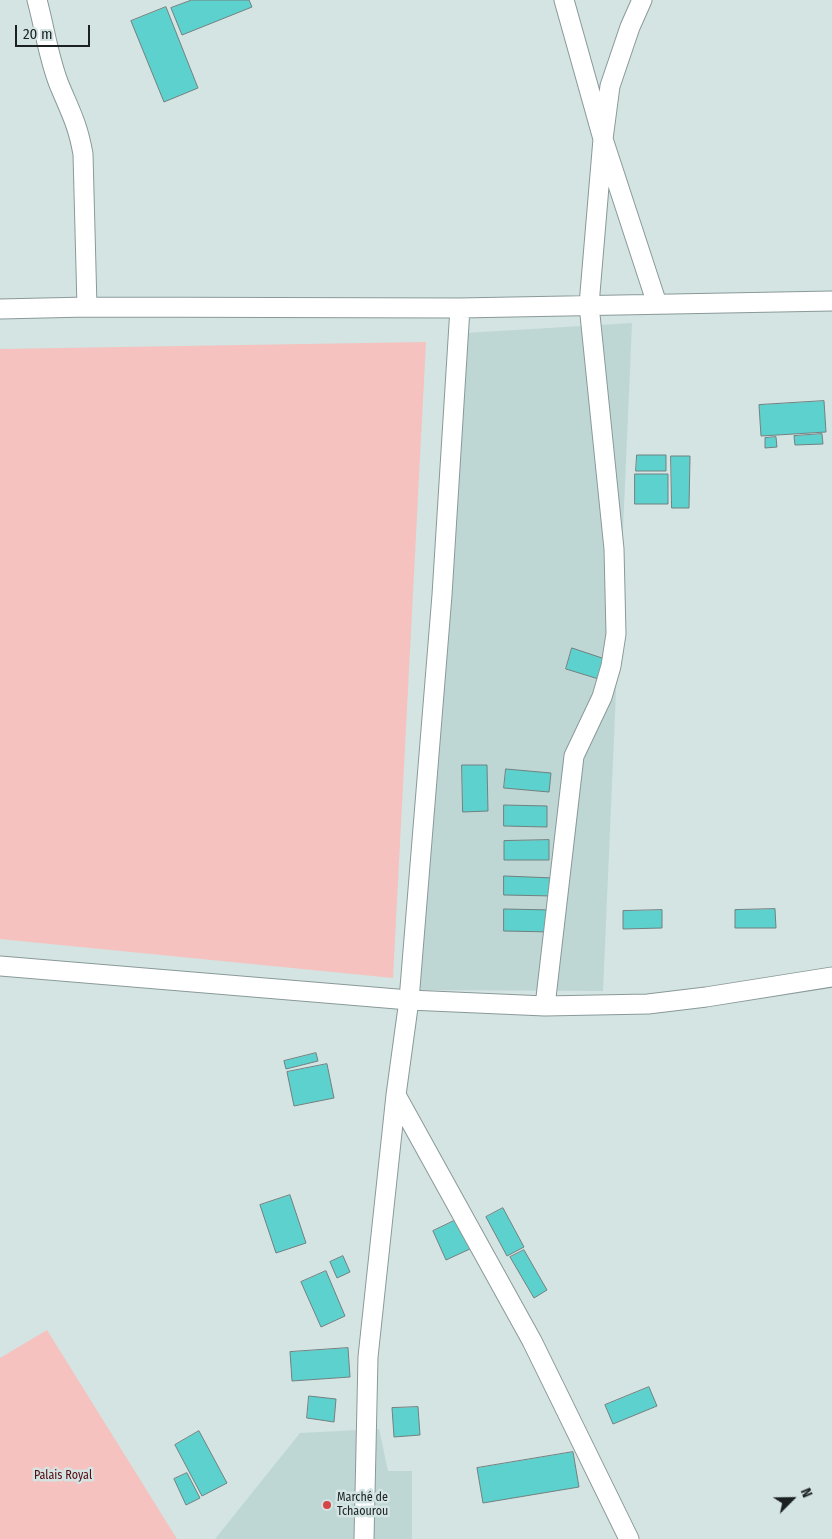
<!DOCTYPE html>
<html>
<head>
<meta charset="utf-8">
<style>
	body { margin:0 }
	#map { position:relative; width:832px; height:1539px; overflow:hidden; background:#d3e4e3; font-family:"Fira Sans Condensed",sans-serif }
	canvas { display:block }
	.north { position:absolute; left:767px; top:1474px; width:50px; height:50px; -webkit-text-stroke:4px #d3e4e3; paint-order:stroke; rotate:67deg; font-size:14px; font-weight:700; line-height:20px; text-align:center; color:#1b2121 }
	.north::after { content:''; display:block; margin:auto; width:18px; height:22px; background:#1b2121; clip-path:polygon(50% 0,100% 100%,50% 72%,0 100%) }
	.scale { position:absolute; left:15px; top:25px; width:75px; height:22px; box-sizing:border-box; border:2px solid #1b2121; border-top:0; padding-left:6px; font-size:15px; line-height:18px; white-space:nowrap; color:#1b2121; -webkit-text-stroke:4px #d3e4e3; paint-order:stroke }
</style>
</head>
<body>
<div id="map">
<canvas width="832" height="1539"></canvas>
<div class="north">N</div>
<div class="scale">20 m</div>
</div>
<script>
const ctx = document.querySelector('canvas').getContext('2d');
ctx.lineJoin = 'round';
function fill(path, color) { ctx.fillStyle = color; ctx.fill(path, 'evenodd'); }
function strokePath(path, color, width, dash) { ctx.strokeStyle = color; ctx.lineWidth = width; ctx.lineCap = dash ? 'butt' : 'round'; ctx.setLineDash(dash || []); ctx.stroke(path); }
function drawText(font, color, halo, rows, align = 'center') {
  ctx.font = font + ' "Fira Sans Condensed",sans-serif'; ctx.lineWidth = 5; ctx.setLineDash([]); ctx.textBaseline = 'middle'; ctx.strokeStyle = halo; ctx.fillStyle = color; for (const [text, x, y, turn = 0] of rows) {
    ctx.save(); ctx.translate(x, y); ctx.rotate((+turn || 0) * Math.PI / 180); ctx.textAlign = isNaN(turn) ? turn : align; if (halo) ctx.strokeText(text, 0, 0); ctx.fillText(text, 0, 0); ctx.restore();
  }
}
fill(new Path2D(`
	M632,323L603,991L419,990L465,333Z
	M379,1429L388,1471H412V1539H215L300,1433Z`), '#bed7d5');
fill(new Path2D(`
	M426,342L393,978L0,939V349Z
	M47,1330L177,1539H0V1358Z`), '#f5c2bf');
const building = new Path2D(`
	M192,0H249L252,7L182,35L171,8Z
	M166,7L198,88L164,102L131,21Z
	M824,401L826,432L761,436L759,405Z
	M822,434L823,444L795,445L794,436Z
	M776,437L777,447L765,448V438Z
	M637,455H666V471H636Z
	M671,456H690L689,508H672Z
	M635,474H668V504H635Z
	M572,648L608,660L602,680L566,669Z
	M462,765H487L488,811L463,812Z
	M506,769L551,773L549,792L504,788Z
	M504,805L547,806V827L504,826Z
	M549,840V860H504V841Z
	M504,876L554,878V896L504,895Z
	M504,909L553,910V932L504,931Z
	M775,909L776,928H735V910Z
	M662,910V928L623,929V911Z
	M316,1053L318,1061L286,1069L284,1061Z
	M327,1064L334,1098L294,1106L287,1072Z
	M290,1195L306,1243L276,1253L260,1205Z
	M503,1208L524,1247L507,1256L486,1217Z
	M458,1219L472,1248L446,1260L433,1231Z
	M524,1250L547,1290L534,1298L510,1257Z
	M343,1256L350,1272L337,1278L330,1262Z
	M326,1271L345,1316L321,1327L301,1282Z
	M348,1348L350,1377L292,1381L290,1352Z
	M649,1387L657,1406L613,1424L605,1405Z
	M309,1396L336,1399L334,1422L307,1418Z
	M418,1407L420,1435L394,1437L392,1408Z
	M199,1431L227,1483L202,1496L175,1445Z
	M573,1452L579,1487L483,1503L477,1468Z
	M187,1473L200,1498L186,1505L174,1479Z`);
fill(building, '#5cd1cd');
strokePath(building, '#728180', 1);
const minor = new Path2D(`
	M37,0C45,29 49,62 61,89C72,115 78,126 83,154L87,307
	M564,0L603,139L657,304
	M0,309L87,307L460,308L832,301
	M0,966L409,1000L545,1006L648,1004L706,997L832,977
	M545,1006L574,756L602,697L611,666L616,634L614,549L589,305L603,139L610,86L630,27L642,0
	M396,1095L532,1341L629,1539
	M364,1539L368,1357L396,1095L409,1000L442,595L460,308`);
strokePath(minor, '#8a9998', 21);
strokePath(minor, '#fff', 19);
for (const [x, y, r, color] of [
	[327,1505,5,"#d54648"]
]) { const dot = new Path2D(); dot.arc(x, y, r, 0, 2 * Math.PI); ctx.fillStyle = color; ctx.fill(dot); strokePath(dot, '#d3e4e3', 2); }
drawText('12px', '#56080f', '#d3e4e3', [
	["Palais Royal",63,1476]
]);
drawText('12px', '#1b2121', '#d3e4e3', [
	["Marché de",337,1498],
	["Tchaourou",337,1512]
], 'left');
</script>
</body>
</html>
